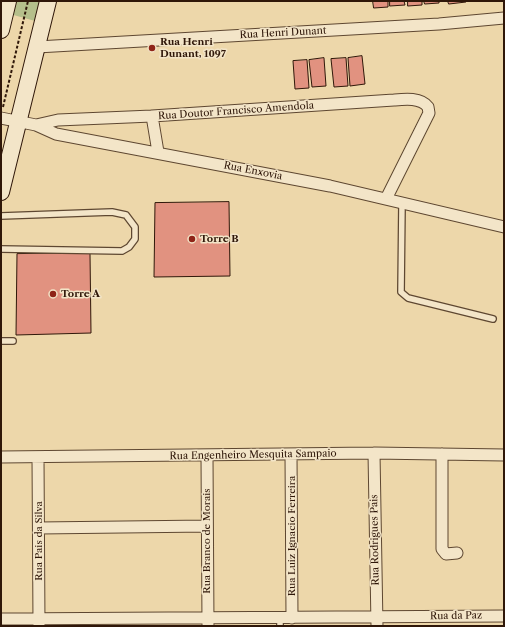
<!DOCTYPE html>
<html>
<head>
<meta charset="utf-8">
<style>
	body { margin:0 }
	#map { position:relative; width:505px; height:627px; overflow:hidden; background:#edd7aa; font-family:"Libre Caslon Text",serif }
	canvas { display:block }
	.frame { position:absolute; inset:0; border:2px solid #2f1709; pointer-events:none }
</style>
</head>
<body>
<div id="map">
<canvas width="505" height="627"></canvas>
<div class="frame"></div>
</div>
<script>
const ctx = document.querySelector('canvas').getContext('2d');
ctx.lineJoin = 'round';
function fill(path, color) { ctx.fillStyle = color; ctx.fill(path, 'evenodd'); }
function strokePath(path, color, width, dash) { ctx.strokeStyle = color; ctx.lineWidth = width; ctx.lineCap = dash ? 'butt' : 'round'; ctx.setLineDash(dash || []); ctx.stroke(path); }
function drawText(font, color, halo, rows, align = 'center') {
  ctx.font = font + ' "Libre Caslon Text",serif'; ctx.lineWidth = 3; ctx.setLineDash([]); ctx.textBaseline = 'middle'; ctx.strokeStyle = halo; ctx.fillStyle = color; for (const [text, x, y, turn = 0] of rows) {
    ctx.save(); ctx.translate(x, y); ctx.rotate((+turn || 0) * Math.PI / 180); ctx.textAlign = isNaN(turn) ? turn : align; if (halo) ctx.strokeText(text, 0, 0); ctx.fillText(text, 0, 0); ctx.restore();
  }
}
fill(new Path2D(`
	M13,1H40L35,21L10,14Z`), '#b5bf8b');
const building = new Path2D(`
	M373,1H388V7L374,8Z
	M390,1H404L405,5L390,6Z
	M408,1H422V5L408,6Z
	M424,1H439V3L425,4Z
	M448,1H466V2L449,4Z
	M362,56L365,84L350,86L348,58Z
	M324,58L326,86L312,87L309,60Z
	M346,58L348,86L334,87L331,59Z
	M307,60L309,88L295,89L293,61Z
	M229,202L230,276L154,277L155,203Z
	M90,253L91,333L16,335L17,254Z`);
fill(building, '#e19280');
strokePath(building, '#2f1709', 1);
const lane = new Path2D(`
	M402,203L401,292L408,298L493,319
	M1,216L112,212L126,215L135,227V239L129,247L122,251L1,249
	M1,341H13
	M280,626V618`);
const street = new Path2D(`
	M37,47L439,24L504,18
	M152,116L158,152
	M1,118L36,125L56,134L330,186L504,227
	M36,125L58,120L152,116L394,100C404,99 421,97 428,107L429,113L386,199
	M374,453L377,626
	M291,454L292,618
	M442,454V549L446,554L457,553
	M207,456L208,626
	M1,457L374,453L504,455
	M38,457L39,625
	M39,528L207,526
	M1,619L504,616`);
const secondary = new Path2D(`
	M1,30L8,1
	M1,192L48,1`);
strokePath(lane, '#5e4731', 8);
strokePath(street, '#5e4731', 13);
strokePath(secondary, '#2f1709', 18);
strokePath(new Path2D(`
	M3,107L28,1`), '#2f1709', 2, [3, 2]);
strokePath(lane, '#f3e5c8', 5.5);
strokePath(street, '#f3e5c8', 11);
strokePath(secondary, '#f3e5c8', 16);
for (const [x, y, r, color] of [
	[152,48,4,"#8f2418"],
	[192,239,4,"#8f2418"],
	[53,294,4,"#8f2418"]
]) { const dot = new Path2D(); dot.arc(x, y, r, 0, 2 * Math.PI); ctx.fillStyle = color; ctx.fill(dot); strokePath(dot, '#f3e5c8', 1.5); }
drawText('10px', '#2f1709', '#f3e5c8', [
	["Rua Henri Dunant",283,33,-3],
	["Rua Doutor Francisco Amendola",236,111,-4],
	["Rua Enxovia",253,171,11],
	["Rua Engenheiro Mesquita Sampaio",253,455,-1],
	["Rua Luiz Ignacio Ferreira",292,536,-90],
	["Rua Rodrigues Pais",375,540,-91],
	["Rua Pais da Silva",39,541,-90],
	["Rua Branco de Morais",207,541,-90],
	["Rua da Paz",456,616,-1]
]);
drawText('bold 10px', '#2f1709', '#f3e5c8', [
	["Rua Henri",160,42],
	["Dunant, 1097",160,54],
	["Torre B",200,239],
	["Torre A",61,294]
], 'left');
</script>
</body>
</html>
